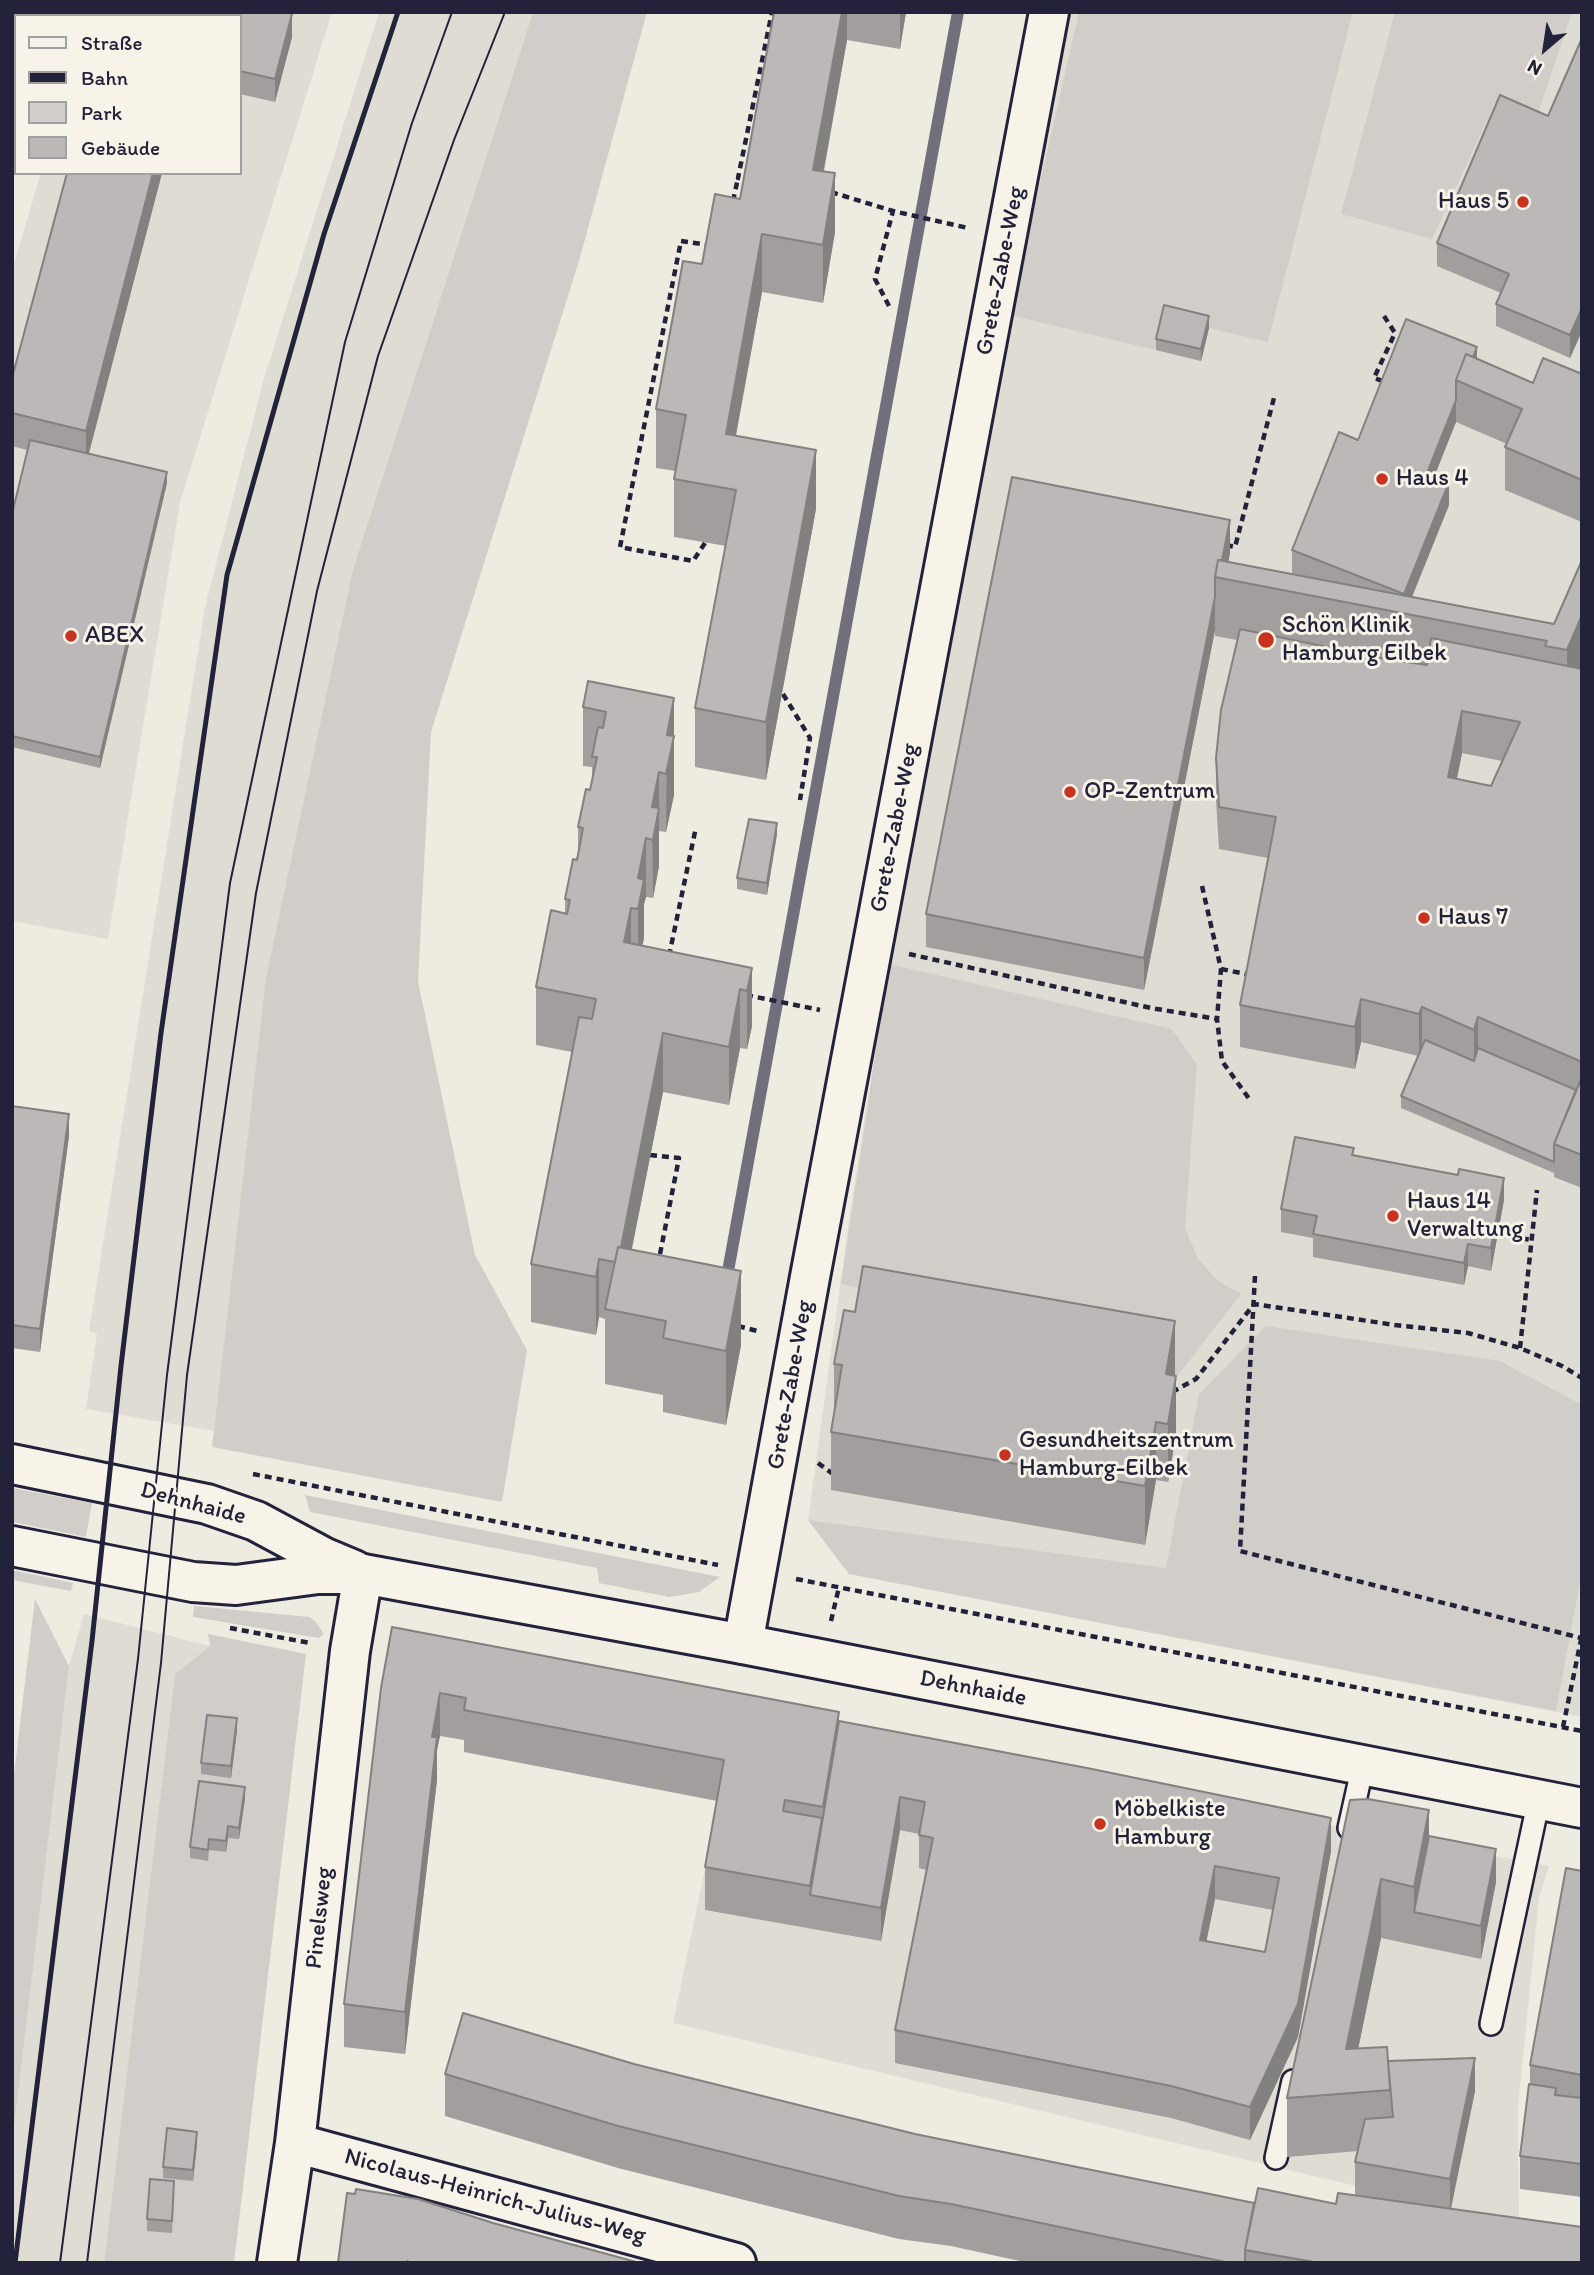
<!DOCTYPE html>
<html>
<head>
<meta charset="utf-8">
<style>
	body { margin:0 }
	#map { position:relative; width:1594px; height:2275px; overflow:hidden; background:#eeebe1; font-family:Itim,sans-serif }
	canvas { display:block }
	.frame { position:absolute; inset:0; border:14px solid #22223b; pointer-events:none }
	.legend { position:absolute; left:14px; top:14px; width:228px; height:161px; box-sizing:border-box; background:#f7f3e8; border:2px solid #a29fa3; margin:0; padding:9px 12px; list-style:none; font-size:21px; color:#22223b }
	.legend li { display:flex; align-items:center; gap:14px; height:35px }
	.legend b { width:35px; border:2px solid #a29fa3 }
	.north { position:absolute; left:1510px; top:14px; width:70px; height:70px; -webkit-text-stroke:5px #f7f3e8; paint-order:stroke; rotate:209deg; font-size:19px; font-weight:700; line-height:28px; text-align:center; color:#22223b }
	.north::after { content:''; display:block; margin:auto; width:24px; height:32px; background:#22223b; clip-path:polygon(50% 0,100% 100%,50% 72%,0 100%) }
</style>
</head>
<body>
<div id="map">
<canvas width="1594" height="2275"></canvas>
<div class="frame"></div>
<ul class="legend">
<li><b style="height:9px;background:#f7f3e8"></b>Straße</li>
<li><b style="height:9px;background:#22223b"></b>Bahn</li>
<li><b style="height:19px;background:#d1cdc9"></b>Park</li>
<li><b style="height:19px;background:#bbb8b7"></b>Gebäude</li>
</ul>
<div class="north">N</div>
</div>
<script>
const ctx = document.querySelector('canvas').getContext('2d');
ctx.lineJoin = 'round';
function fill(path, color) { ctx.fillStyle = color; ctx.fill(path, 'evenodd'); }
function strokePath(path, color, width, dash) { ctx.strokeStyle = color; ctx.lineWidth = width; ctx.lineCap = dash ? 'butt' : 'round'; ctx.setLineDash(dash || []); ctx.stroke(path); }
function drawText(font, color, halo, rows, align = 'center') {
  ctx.font = font + ' Itim,sans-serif'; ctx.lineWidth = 6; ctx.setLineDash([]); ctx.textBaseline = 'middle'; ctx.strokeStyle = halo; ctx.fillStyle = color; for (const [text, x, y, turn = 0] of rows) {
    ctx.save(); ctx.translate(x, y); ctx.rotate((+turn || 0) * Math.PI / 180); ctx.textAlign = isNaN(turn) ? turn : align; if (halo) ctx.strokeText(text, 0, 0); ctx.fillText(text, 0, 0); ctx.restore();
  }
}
fill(new Path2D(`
	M89,12H332L180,502L108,939L12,921V270L41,173H240V16H88Z
	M379,12H533L353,569L266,977L214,1431L86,1409L97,1334L89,1331L205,607L263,382Z
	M1067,12H1582V1717L849,1574L808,1520L850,1213L889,964Z
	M84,1614L210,1646L175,1674L104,2263H12V2145L69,1666Z
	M737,1715L1549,1866L1539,1898L1518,2108L1519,2225L673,2023Z`), '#dfdcd4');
fill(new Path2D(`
	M533,12H647L579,261L431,732L418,981L475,1255L527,1350L502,1502L212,1447L266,977L353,569Z
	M1079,12H1353L1268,342L1209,328L1201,361L1010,315Z
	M1395,12H1572L1537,116L1495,103L1432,239L1341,214Z
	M889,964L1172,1029L1197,1065L1185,1228L1198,1259L1218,1281L1241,1294L1175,1379L957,1308L841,1284Z
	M1266,1326L1500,1361L1582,1405V1571L1556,1711L849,1574L808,1520L1166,1568L1199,1394Z
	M12,1488L92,1503L86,1537L12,1522Z
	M305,1495L720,1577L699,1592L669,1597L599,1583L597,1568L310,1512Z
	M12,1570L73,1583L71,1591L12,1580Z
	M35,1599L69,1666L12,2145V1791Z
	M194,1606L309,1617L315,1621L324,1634L319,1638L193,1617Z
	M208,1634L306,1654L234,2263H104L175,1674L210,1646Z`), '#d1cdc9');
strokePath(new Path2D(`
	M726,1282L958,12`), '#716f7b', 12);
const lane = new Path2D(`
	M1349,1828L1363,1765
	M1491,2024L1539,1799
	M1276,2158L1293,2081`);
const street = new Path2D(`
	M743,1644L810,1277L1049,12
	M295,2143L736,2263
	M277,2263L295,2143L350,1651L363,1574`);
const secondary = new Path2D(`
	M26,16L27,12
	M12,62L16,49
	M12,1464L207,1504L256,1521L323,1557L354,1570
	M12,1546L193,1582L236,1585L318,1574H363L743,1644L1582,1808`);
strokePath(lane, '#22223b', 26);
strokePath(street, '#22223b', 44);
strokePath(secondary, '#22223b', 44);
strokePath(new Path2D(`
	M740,178H738L772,12
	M831,192L893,211L968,228
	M733,201L738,178
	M889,306L875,279L893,211
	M1384,316L1395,333L1374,378L1385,382
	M705,543L693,561L620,547L681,241L709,245
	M1226,545L1235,547L1275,394
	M783,694L810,738L800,800
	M1202,886L1221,969L1217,1019L1222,1061L1250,1100
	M909,954L1151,1008L1217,1019
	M669,956L696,827
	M1221,969L1251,975
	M746,995L820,1010
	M650,1155L679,1158L659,1259
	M1498,1235L1532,1240
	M1255,1276L1240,1551L1581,1638
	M738,1326L761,1332
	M1520,1348L1537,1190
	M1172,1392L1196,1379L1254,1304L1395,1325L1468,1333L1520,1348L1562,1366L1582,1378
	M818,1463L833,1474
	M253,1474L718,1565
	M796,1579L1582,1731
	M831,1621L839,1587
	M230,1628L310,1643
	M1563,1727L1582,1635`), '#22223b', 4.5, [7, 5]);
strokePath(lane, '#f7f3e8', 21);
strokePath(street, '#f7f3e8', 38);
strokePath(secondary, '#f7f3e8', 38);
strokePath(new Path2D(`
	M60,2263L138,1659L167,1375L230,883L345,342L412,123L452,12
	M87,2263L161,1663L187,1375L256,893L317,591L378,356L454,140L505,12`), '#22223b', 2);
strokePath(new Path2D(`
	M15,2263L92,1641L121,1366L161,1033L227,575L324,234L398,12`), '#22223b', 5);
fill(new Path2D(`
	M774,12H906L900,49L847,40L824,171L835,232L823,303L762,292L736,436L816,509L766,780L695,767V708L726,546L674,537V479L676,471L656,468V409L702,264L740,199Z
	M240,16L292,37L275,102L240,94Z
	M1582,38V331L1570,358L1496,326V304L1501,293L1437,266V243L1548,116Z
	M67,173H162L89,453L167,483L100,768L12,747V514L27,450L12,446V378Z
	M1209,328L1201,361L1156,350V339Z
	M1477,359L1533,383L1582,374V522L1505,490V447L1507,444L1456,422L1434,476L1449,505L1412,597L1554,624L1582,560V1188L1554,1177V1173L1401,1108V1096L1418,1056L1361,1042L1355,1069L1240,1047V1005L1268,858L1219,849L1216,800V758L1237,640L1215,636V630L1144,990L926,947V914L1230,553L1228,562L1297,575L1292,573V550L1358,440ZM1462,753L1502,761L1491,786L1457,779Z
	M674,698V795L666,832L659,831V866L653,898L646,897L644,904V938L642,946L752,968V1026L747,1049L740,1048L729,1105L663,1092L632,1249L741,1345L726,1425L663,1412V1395L605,1384V1319L599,1317L596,1335L531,1322V1264L572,1052L536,1045V987L565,913V899L578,852V827L592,783V767L583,766V707Z
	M777,834L767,895L737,889V878Z
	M12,1106L69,1136L40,1352L12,1348Z
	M1354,1155L1504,1200L1491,1271L1468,1266L1464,1285L1313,1257V1238L1281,1232V1209Z
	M834,1364L1175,1376L1176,1434L1168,1482L1156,1480L1145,1545L831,1490V1432L834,1410Z
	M381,1688L839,1721L1331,1851L1298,2037L1250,2140L1171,2118L895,2063V2030L926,1870L919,1868V1834L900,1830L881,1941L705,1910V1867L717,1801L464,1752V1740L440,1736L437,1750V1780L405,2054L344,2047V2004ZM1215,1899L1273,1910L1265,1952L1206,1941Z
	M237,1730L231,1778L201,1774V1763Z
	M245,1799L239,1839L228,1838L226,1852L209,1850L208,1861L190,1858V1847Z
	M1350,1800L1429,1836L1496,1882L1481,1959L1381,1938L1358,2049L1388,2061L1475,2091L1451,2209L1582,2263H1029L951,2246L899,2239L618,2168L445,2116V2074L634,2064L915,2134L1254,2203L1336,2204L1380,2199L1355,2195V2162L1358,2151L1287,2157V2098Z
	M1582,1871V2197L1520,2189V2156L1530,2085V2065Z
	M197,2143L193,2181L163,2178V2167Z
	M174,2193L172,2233L147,2231V2219Z`), '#a19e9d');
fill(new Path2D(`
	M842,12H847V40L813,228V170Z
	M900,12H906L900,49Z
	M292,14V37L275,102V79Z
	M153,173H162L86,464V431Z
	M835,173V232L823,303V245Z
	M762,234V292L726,488V434Z
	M1582,308V331L1570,358V335Z
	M1209,316V328L1201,361V349Z
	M1477,347V370L1463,383Z
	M1456,400V422L1427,495V473Z
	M816,450V509L766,780V722Z
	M167,472V483L100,768V757Z
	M1449,482V505L1405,614L1404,594Z
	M1230,520V553L1225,579L1218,578Z
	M1215,597V630L1144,990V958Z
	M1582,615V674L1567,709V650Z
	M674,698V795L666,832L667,735Z
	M1462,711V753L1448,820V777Z
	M659,772V866L653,898L652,807Z
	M777,823V834L767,895V883Z
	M646,838V897L644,904V938L638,968V878Z
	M631,908V966L624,942Z
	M752,968V1026L747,1049V991Z
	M740,989V1048L729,1105V1047Z
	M1361,999V1042L1355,1069V1027Z
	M1422,1007V1050L1419,1057V1014Z
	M1478,1017V1059L1474,1072V1030Z
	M663,1033V1092L619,1312L618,1263Z
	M69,1114V1136L40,1352V1329Z
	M1504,1178V1200L1491,1271V1248Z
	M1468,1244V1266L1464,1285V1263Z
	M599,1259V1317L596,1335V1277Z
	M741,1271V1345L726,1425V1351Z
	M1175,1321V1379L1166,1374Z
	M1176,1376V1434L1168,1482V1424Z
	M1156,1422V1480L1145,1545V1486Z
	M440,1693V1736L437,1750V1780L405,2054V2012L432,1737Z
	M839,1712V1754L823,1850V1807Z
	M237,1718V1730L231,1778V1766Z
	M245,1787V1799L239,1839V1828Z
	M900,1797V1830L881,1941V1908Z
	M1429,1810V1869L1414,1912V1887Z
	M822,1818V1861L810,1895V1886Z
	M1331,1818V1851L1298,2037L1250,2140V2107Z
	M228,1826V1838L226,1852V1841Z
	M1496,1849V1882L1481,1959V1926Z
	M1215,1866V1899L1200,1973V1940Z
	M1381,1879V1938L1349,2093L1346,2049Z
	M1475,2058V2091L1450,2212V2179Z
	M197,2132V2143L193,2181V2170Z`), '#838180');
const building = new Path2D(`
	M109,12H287L292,14L275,79L240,71V16H108Z
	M774,12H842L813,170L835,173L823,245L762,234L726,434L816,450L766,722L695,708L736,490L674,479L686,415L656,409L683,261L702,264L715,194L740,199Z
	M1582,38V308L1570,335L1496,304L1509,274L1437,243L1500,95L1548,116Z
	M67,173H153L86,431L12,413V378Z
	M1164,305L1209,316L1201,349L1156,339Z
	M1406,319L1477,347L1473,357L1466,354L1456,380V400L1427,473L1449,482L1404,594L1292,550L1339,432L1358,440Z
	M1466,354L1533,383L1543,358L1582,374V480L1505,447L1522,409L1456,380Z
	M30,440L167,472L100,757L12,736V514Z
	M1012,477L1230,520L1222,560H1218L1215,577V597L1144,958L926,914Z
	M1218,560L1554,624L1582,560V615L1567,650L1545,646L1547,641L1215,577Z
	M1240,629L1380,658L1427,665L1431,638L1582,669V1062L1478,1017L1474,1030L1422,1007L1419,1014L1361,999L1355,1027L1240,1005L1276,817L1219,807L1216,758L1221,710ZM1462,711L1520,722L1491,786L1448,777Z
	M588,681L674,698L667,735L674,736L666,774L659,772L652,807L659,808L653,840L646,838L638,878L644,880L638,909L631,908L624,942L752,968L747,991L740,989L729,1047L663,1033L621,1247H618L615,1262L599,1259L596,1277L531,1264L579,1017L592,1019L596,999L536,987L551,910L567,914L570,900L565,899L573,859L577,860L583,828L578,827L586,789L590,790L597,757H592L598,727L603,728L606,712L583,707Z
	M749,819L777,823L767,883L737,878Z
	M1425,1040L1474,1061L1478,1048L1576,1090L1554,1144V1162L1401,1096Z
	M1582,1077V1155L1554,1144Z
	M12,1106L69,1114L40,1329L12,1325Z
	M1295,1137L1354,1148L1352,1155L1458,1175L1459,1169L1504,1178L1491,1248L1468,1244L1464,1263L1313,1234L1317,1216L1281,1209Z
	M618,1247L741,1271L726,1351L663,1338L666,1321L605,1309Z
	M863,1266L1175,1321L1166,1374L1176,1376L1168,1424L1156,1422L1145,1486L831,1432L842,1365L834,1364L844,1310L855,1312Z
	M392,1627L839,1712L823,1807L785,1800L783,1811L822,1818L810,1886L705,1867L724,1760L464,1710L466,1698L440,1693L432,1737H437L405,2012L344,2004L381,1688Z
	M207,1715L237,1718L231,1766L201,1763Z
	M839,1721L1087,1768L1331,1818L1298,2004L1250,2107L1171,2086L895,2030L933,1838L919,1835L925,1802L900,1797L881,1908L810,1895ZM1215,1866L1279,1878L1265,1952L1200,1940Z
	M199,1781L245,1787L239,1828L228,1826L226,1841L209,1839L208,1850L190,1847Z
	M1368,1799L1429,1810L1414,1887L1381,1879L1346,2049L1387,2047L1390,2090L1287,2098L1350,1800Z
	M1429,1836L1496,1849L1481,1926L1414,1912Z
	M1566,1868L1582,1871V2075L1530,2065Z
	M463,2013L634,2064L915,2134L1254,2203L1245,2250V2263H1230L951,2204L899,2196L618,2126L445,2074Z
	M1475,2058L1450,2179L1355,2162L1365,2119L1393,2117L1388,2061Z
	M1529,2084L1556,2088L1555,2095L1582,2098V2164L1520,2156Z
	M167,2128L197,2132L193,2170L163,2167Z
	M150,2179L174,2181L172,2221L147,2219Z
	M1258,2188L1336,2204L1338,2193L1582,2227V2263H1320L1245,2250Z
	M356,2189L418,2199L493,2223L640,2263H411L407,2261V2263H338L347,2193L355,2194Z`);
fill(building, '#bbb8b7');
strokePath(building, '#838180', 2);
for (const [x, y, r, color] of [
	[1523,202,7,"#c8321e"],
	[1382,479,7,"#c8321e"],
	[71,636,7,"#c8321e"],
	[1266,640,9,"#c8321e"],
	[1070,792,7,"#c8321e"],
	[1424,918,7,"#c8321e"],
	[1393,1216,7,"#c8321e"],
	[1005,1455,7,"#c8321e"],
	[1100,1824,7,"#c8321e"]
]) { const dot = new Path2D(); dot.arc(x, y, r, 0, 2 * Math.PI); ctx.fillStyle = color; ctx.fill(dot); strokePath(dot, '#f7f3e8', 2.5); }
drawText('24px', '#22223b', '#f7f3e8', [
	["Haus 5",1509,202,"right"],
	["Haus 4",1396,479],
	["Schön Klinik",1282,626],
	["Hamburg Eilbek",1282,654],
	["ABEX",85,636],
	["OP-Zentrum",1084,792],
	["Haus 7",1438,918],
	["Haus 14",1407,1202],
	["Verwaltung",1407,1230],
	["Gesundheitszentrum",1019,1441],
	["Hamburg-Eilbek",1019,1469],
	["Möbelkiste",1114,1810],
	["Hamburg",1114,1838]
], 'left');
drawText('24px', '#22223b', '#f7f3e8', [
	["Grete-Zabe-Weg",1001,271,-79],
	["Grete-Zabe-Weg",895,828,-79],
	["Grete-Zabe-Weg",791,1385,-80],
	["Dehnhaide",193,1504,15],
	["Dehnhaide",973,1689,11],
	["Pinelsweg",320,1918,-84],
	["Nicolaus-Heinrich-Julius-Weg",495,2197,15]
]);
</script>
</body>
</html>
